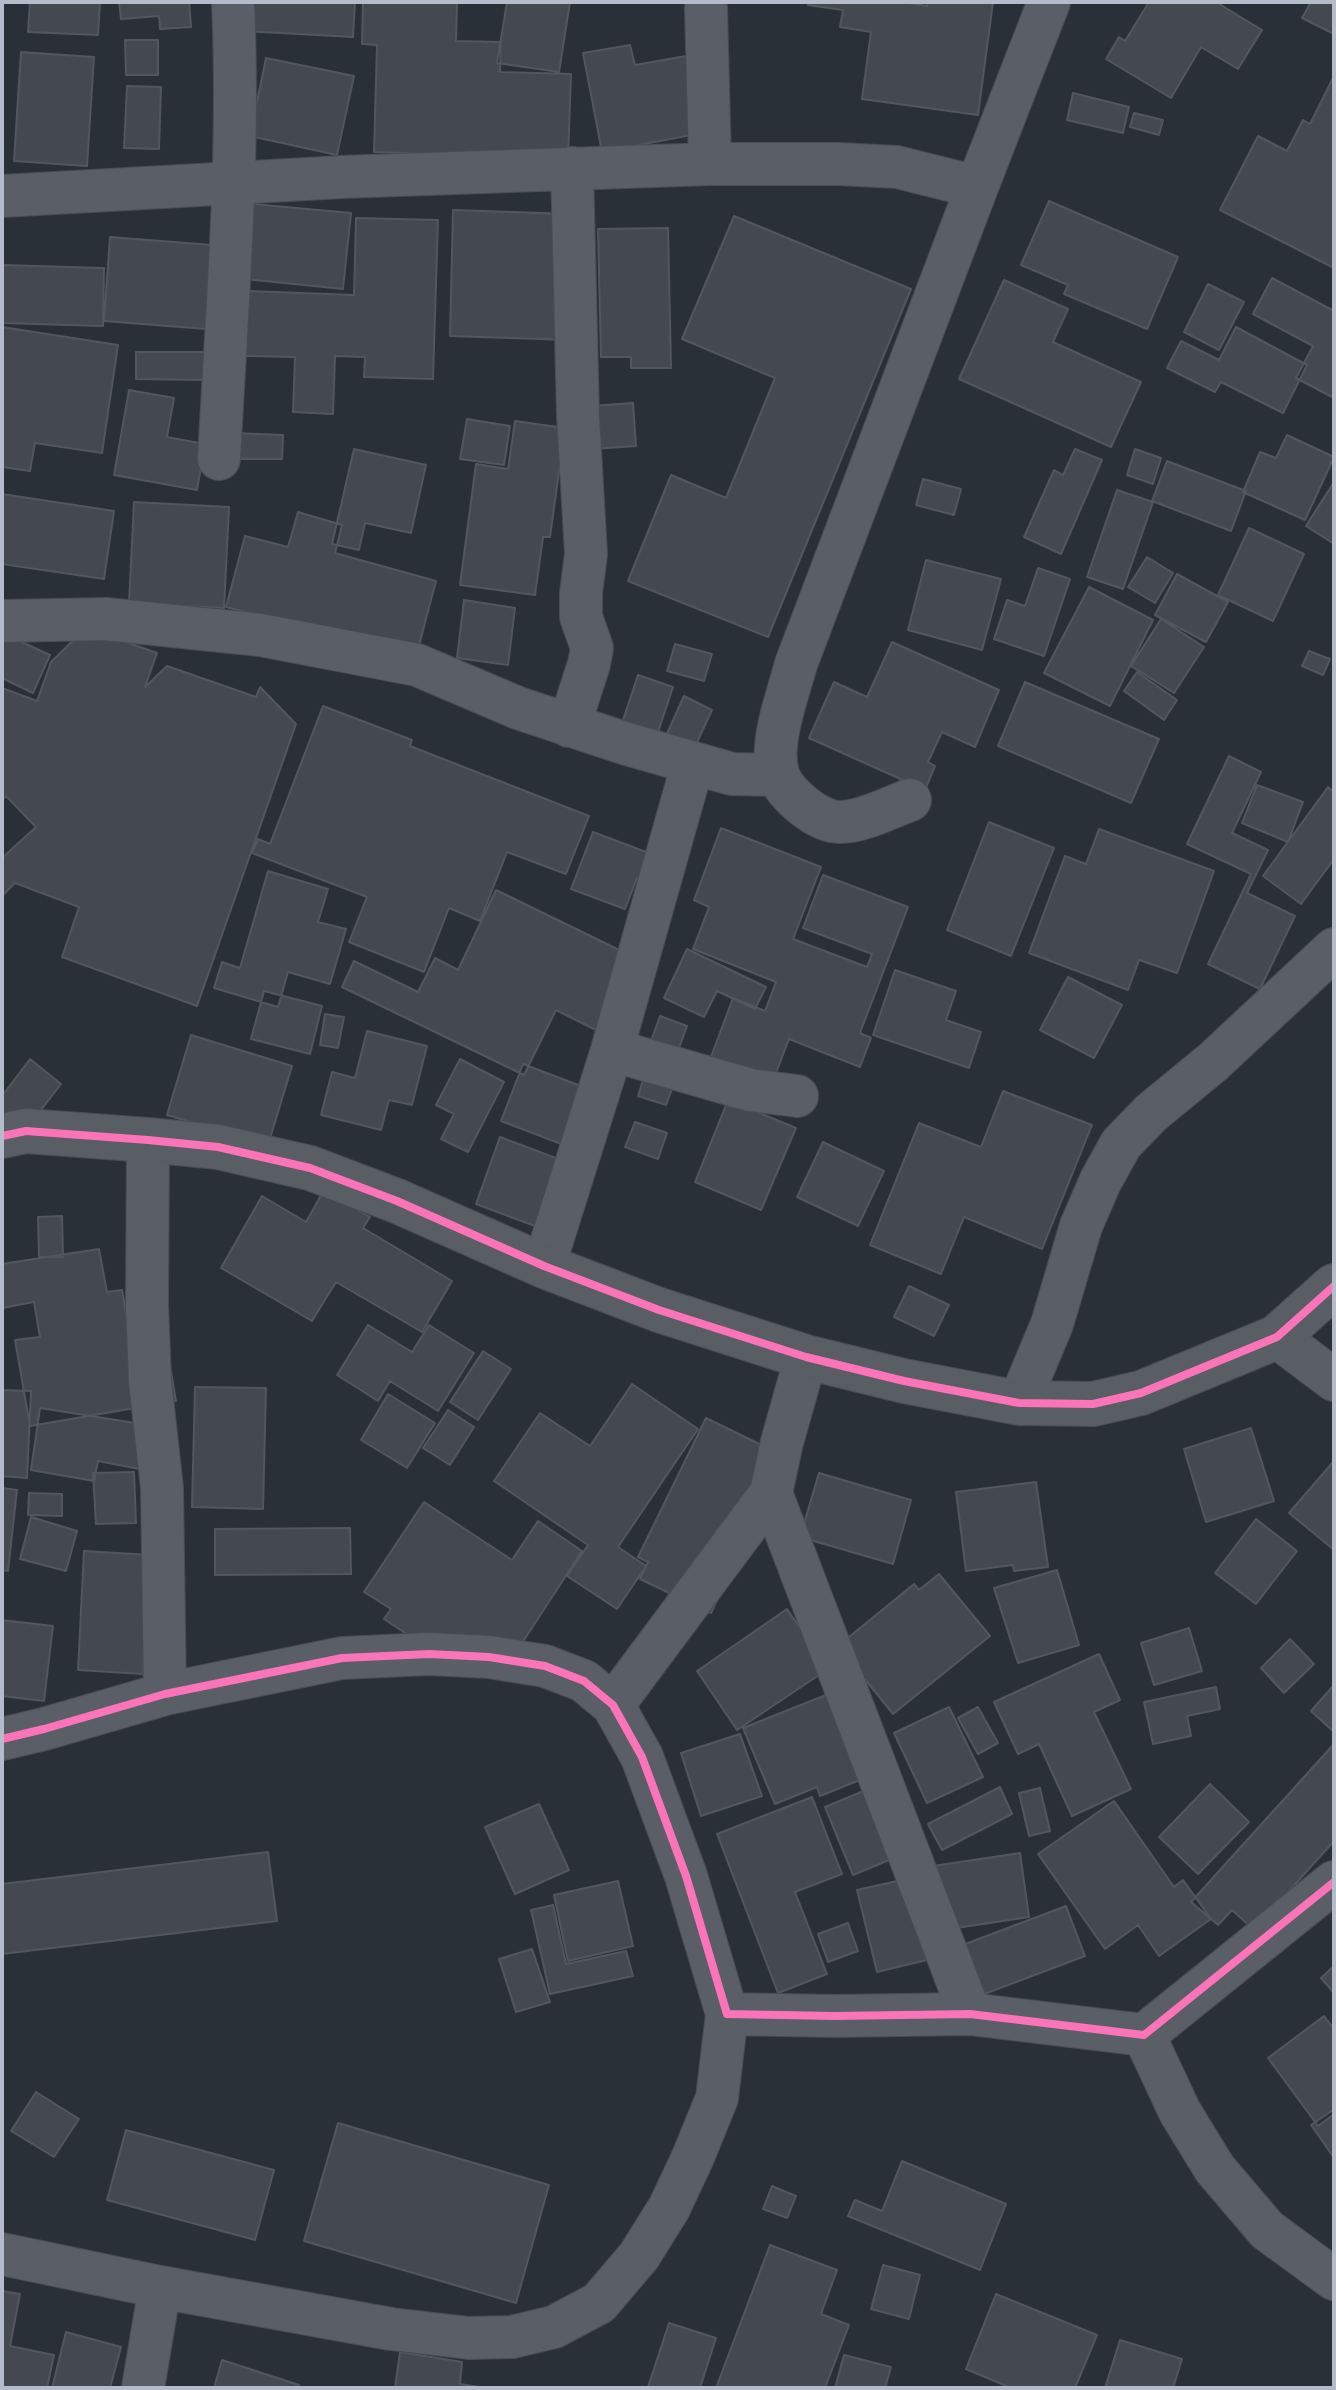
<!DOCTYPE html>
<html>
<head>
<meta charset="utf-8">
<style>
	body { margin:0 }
	#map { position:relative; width:1336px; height:2390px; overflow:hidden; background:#2a3038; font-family:Karla,sans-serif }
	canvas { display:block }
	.frame { position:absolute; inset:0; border:4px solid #b4bcc9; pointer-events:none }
</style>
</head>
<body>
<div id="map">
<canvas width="1336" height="2390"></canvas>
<div class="frame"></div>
</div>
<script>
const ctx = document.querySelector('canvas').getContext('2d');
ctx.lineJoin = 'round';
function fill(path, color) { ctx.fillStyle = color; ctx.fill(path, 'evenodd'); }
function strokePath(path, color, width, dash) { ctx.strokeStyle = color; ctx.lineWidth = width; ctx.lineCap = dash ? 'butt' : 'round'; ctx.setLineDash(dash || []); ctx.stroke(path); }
const building = new Path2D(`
	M30,2H100L98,35L28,32Z
	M119,2H189L191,27L160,29L159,16L121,19Z
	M244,2H355L353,37L243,31Z
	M363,2H457L456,41L501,42L500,72L571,74L568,159L374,152L377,45L362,44Z
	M507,2H570L559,72L497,63Z
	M808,2H902L927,6V2H993L978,115L862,99L871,32L840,27L843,10L808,5Z
	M1149,2H1216L1262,30L1238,69L1201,47L1171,98L1106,59L1119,37L1125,41Z
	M1311,2H1334V34L1302,18Z
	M125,40H158V75H126Z
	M630,45L635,65L686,56L702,133L602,152L583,53Z
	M21,52L94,57L87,166L14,161Z
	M266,58L354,76L337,155L250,136Z
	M1334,76V268L1220,210L1258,136L1287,151L1303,120L1310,124Z
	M127,86L161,87L159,149L124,148Z
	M1073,93L1129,107L1123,133L1067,120Z
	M1134,113L1163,120L1159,135L1130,127Z
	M1049,201L1178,257L1147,329L1064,294L1068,285L1021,265Z
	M242,203L351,213L343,289L235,278Z
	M453,210L572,214L569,340L450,336Z
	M734,216L911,289L768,637L628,581L671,475L726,498L775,378L682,339Z
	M356,218L438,220L433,379L364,377L365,357L335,356L333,414L293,412L295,357L246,356L249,291L354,295Z
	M668,228L671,368H631V357H601L598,229Z
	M110,237L212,245L206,329L104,321Z
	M2,265L104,268L103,326L2,323Z
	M1272,278L1334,311V398L1296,378L1313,346L1253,314Z
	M1004,280L1068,309L1053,342L1141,382L1111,447L959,379Z
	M1208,284L1244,302L1219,350L1184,332Z
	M2,327L118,345L102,453L35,443L30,471L2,467Z
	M1236,327L1307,365L1283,413L1221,382L1215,392L1167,368L1181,341L1219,360Z
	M136,352H204V380L136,379Z
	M129,390L174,398L167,437L205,444L197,490L114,475Z
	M633,403L636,446L593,449L591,406Z
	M467,419L510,426L504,465L460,459Z
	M515,421L565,428L550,537H543L535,595L460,585L476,464L508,469Z
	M233,433L283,435L282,459H232Z
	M1287,435L1334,457L1305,520L1243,492L1260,452L1276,458Z
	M354,449L426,465L411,533L365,523L359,550L332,544Z
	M1075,449L1102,460L1061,554L1024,537L1054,470L1063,475Z
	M1135,449L1161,458L1153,484L1127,475Z
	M1167,461L1246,491L1231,531L1152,501Z
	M923,479L961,489L954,515L916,505Z
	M1334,482V544L1306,526Z
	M1117,490L1153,502L1123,589L1087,577Z
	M2,494L114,511L104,579L2,564Z
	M134,502L229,507L224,608L129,603Z
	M298,512L342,525L335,553L436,581L416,657L226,607L245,536L288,547Z
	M1249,528L1304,554L1273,621L1218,595Z
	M1147,557L1173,573L1155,603L1128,587Z
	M926,560L1001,579L982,650L908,630Z
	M1038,568L1070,579L1044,656L994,639L1007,600L1025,606Z
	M1177,574L1228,602L1206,642L1155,615Z
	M1089,587L1153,620L1110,706L1044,673Z
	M464,600L515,608L508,665L457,658Z
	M1161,619L1204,647L1174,693L1131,666Z
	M86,628L157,653L145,687L167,666L256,697L260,687L296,724L197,1006L62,957L79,907L15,883L2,896V858L36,827L6,796L2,800V688L37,701L51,662Z
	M2,633L50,655L33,693L2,678Z
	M892,642L999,690L975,747L942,732L928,762L935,766L925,790L809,738L834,682L867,697Z
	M675,644L712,654L704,681L667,671Z
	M1309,651L1330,659L1323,675L1302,666Z
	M1137,672L1177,700L1164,720L1124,691Z
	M638,675L673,687L654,744L619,732Z
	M1025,682L1159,739L1131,803L998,746Z
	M684,696L712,710L693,751L665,738Z
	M323,706L412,740L410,746L589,816L566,874L507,852L480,921L449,908L424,972L349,942L367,897L252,853L258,839L270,844Z
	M1229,756L1261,772L1232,833L1268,850L1247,893L1295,916L1260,989L1208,964L1251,874L1187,844Z
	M1257,785L1303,802L1288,842L1242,823Z
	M1328,787L1334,792V859L1301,904L1263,876Z
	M989,822L1054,848L1011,956L947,930Z
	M721,828L821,867L793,939L867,967L872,954L803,928L823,875L908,907L860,1033L871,1038L860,1067L789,1039L771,1086L709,1062L733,998L765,1011L776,982L693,949L709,907L694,900Z
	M1099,829L1214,871L1177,973L1139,960L1128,990L1029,953L1065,856L1086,864Z
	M593,832L670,861L660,886L637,878L625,909L571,889Z
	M268,871L328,889L318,922L346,929L330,984L288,972L278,1007L214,988L222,962L240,968Z
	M496,890L648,964L596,1030L556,1010L524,1075L342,987L354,961L418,992L435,958L458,970Z
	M687,949L766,987L755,1009L717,991L704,1017L664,998Z
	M895,970L956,991L946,1020L981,1032L969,1068L873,1035Z
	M1068,977L1122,1005L1094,1058L1040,1030Z
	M264,991L322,1006L310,1054L251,1039Z
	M325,1014L344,1017L338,1048L320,1045Z
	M660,1016L687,1026L674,1062L647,1052Z
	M367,1031L427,1046L412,1105L389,1100L381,1130L321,1115L332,1072L355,1078Z
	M191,1035L292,1066L268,1145L167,1115Z
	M30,1059L61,1084L25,1131L2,1114V1096Z
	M460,1059L504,1082L468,1152L441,1139L454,1114L436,1105Z
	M523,1064L594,1091L572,1148L501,1121Z
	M643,1080L672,1089L666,1105L638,1096Z
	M1003,1091L1092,1125L1042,1249L964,1217L941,1274L870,1245L919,1123L981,1147Z
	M728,1100L796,1128L761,1210L695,1182Z
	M635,1122L667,1133L658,1159L625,1147Z
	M500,1137L569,1163L567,1238L476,1204Z
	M823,1142L884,1171L858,1226L797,1197Z
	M324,1190L370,1217L363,1228L452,1281L422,1332L336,1282L312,1321L221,1268L262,1196L306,1222Z
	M62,1216L63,1257H39L38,1217Z
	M99,1249L107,1292L122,1290L128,1325L162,1319L176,1401L30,1426L15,1340L40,1337L34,1302L2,1308V1264Z
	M909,1286L949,1305L934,1336L894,1317Z
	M368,1325L412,1352L429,1325L474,1353L438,1411L390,1381L378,1401L337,1375Z
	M483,1351L511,1369L478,1420L450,1402Z
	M632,1384L698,1429L618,1547L646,1566L617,1609L567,1576L588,1545L494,1481L540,1413L590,1446Z
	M195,1387L266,1388L263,1509L192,1507Z
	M2,1390L31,1391L27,1478L2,1476Z
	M388,1394L435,1423L407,1468L361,1440Z
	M40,1408L148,1425L140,1469L98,1461L94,1481L31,1470Z
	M448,1410L474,1427L450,1465L423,1448Z
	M706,1418L786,1457L711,1613L640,1579L648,1562L638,1557Z
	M1251,1428L1274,1501L1206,1522L1184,1449Z
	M1334,1461V1548L1333,1549L1289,1513Z
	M134,1472L136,1523L96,1524L93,1473Z
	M819,1473L911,1500L893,1564L800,1537Z
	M1036,1482L1048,1567L1014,1571L1013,1565L966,1571L956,1492Z
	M2,1488L17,1490L8,1571L2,1570Z
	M29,1493L62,1494V1516L28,1515Z
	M424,1502L512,1560L538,1521L582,1551L513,1657L464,1672L384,1619L391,1609L364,1592Z
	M31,1517L77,1531L66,1571L20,1559Z
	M1256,1519L1297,1551L1256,1604L1215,1573Z
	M350,1528L351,1574L215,1575V1529Z
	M84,1551L150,1555L143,1674L78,1670Z
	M1057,1570L1079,1645L1018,1663L994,1588Z
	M939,1574L990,1636L893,1714L838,1646L914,1584L919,1590Z
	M787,1609L828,1669L737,1730L697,1671Z
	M2,1620L53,1626L44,1701L2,1696Z
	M1189,1628L1202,1671L1154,1685L1141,1643Z
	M1290,1639L1314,1664L1284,1693L1261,1668Z
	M1099,1654L1120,1700L1094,1712L1131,1789L1072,1816L1039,1744L1018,1754L994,1702Z
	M1334,1685V1732L1311,1711Z
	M1216,1687L1220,1709L1187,1716L1191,1736L1153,1744L1144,1702Z
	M836,1691L870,1776L820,1796L817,1787L775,1804L743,1728Z
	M949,1707L983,1777L927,1803L894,1733Z
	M978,1707L998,1743L978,1754L958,1718Z
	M740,1734L762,1796L701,1816L681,1753Z
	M1333,1745L1334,1841L1254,1930L1232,1910L1218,1925L1191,1902Z
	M1210,1784L1249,1822L1198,1874L1159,1837Z
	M878,1785L906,1853L853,1875L825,1807Z
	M1000,1787L1012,1814L942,1850L928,1824Z
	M1040,1788L1050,1831L1029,1836L1019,1793Z
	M812,1797L842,1874L795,1892L827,1974L778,1993L717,1834Z
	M1114,1801L1174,1887L1183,1880L1211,1919L1159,1956L1138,1925L1105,1949L1038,1854Z
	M539,1804L569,1870L515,1894L485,1827Z
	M268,1852L277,1921L2,1954V1884Z
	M1020,1853L1029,1917L943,1930L933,1866Z
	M915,1877L935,1958L877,1972L857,1890Z
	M618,1881L633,1946L568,1961L554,1895Z
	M553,1905L566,1964L626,1951L633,1976L550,1994L531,1910Z
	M1066,1906L1085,1956L979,1996L960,1946Z
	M848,1923L858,1951L828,1962L818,1934Z
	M532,1949L550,2002L516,2012L499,1959Z
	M1334,1966V1993L1321,1978Z
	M1324,2016L1334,2029V2114L1318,2126L1268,2058Z
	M36,2092L79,2119L54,2157L11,2131Z
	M1333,2110L1334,2153L1332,2155L1311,2125Z
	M338,2123L549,2185L516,2303L304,2241Z
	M126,2130L274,2170L255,2240L107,2200Z
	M902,2161L1006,2204L980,2270L848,2216L855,2200L882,2211Z
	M772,2186L796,2196L787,2218L763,2209Z
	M770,2245L837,2270L821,2314L849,2325L825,2388H716Z
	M883,2265L920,2275L909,2319L871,2309Z
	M2,2291L20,2294L10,2346L54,2355L47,2388H2Z
	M996,2294L1097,2335L1075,2388H1011L966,2369Z
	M669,2323L716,2338L700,2388L648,2387Z
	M66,2332L121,2347L110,2388H52Z
	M1120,2340L1182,2359L1173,2388H1105Z
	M400,2352L462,2362L460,2384L485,2388H395Z
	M844,2355L891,2367L885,2388H835Z
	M222,2360L299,2385L298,2388H214Z`);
fill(building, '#444950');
strokePath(building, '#52575f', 2);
const street = new Path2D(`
	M706,8L710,164
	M2,196L342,177L710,164H838L897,167L977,187
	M219,459C227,307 240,155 233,2
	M2,621L106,619L260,635L417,665L518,708L627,744L732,774L778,775
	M569,726L589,664L592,648L581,617V593L586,554L578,416L572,168
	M910,800C891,807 860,823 839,822C828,822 814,814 805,807C795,799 782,787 778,774C769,742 788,695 796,664L977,187L1049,2
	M612,1050L750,1090L797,1096
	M148,1140L147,1304L150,1381L162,1488L165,1694
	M544,1266L612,1050L693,763
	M1277,1337L1334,1380
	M806,1357L782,1442L771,1493L970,2014
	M1019,1403L1052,1324L1081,1226L1100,1182L1121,1144L1151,1113L1213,1062L1334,949
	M613,1705L771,1493
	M2,1739L44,1729L165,1694L342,1658L429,1654L489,1657L545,1666L584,1681L613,1705L642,1757L686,1876L727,2014L834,2016L970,2014L1144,2035L1334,1882
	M1144,2035L1180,2112L1215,2169L1267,2230L1334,2279
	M2,2254L160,2287L391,2329L469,2338L512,2337L554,2327L599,2303L639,2256L669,2208L693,2157L717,2098L727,2014
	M143,2388L160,2287`);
const secondary = new Path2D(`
	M2,1136L26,1131L148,1140L218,1147L310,1168L397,1201L544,1266L659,1310L806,1357L904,1381L1019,1403L1093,1404L1141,1393L1277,1337L1334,1286`);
strokePath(street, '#484c53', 44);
strokePath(secondary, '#484c53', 46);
strokePath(street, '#5a5e66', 42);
strokePath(secondary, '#595d64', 44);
strokePath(new Path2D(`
	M2,1136L26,1131L148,1140L218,1147L310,1168L397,1201L544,1266L659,1310L806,1357L904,1381L1019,1403L1093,1404L1141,1393L1277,1337L1334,1286
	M2,1739L44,1729L165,1694L342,1658L429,1654L489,1657L545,1666L584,1681L613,1705L642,1757L686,1876L727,2014L834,2016L970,2014L1144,2035L1334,1882`), '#fb73b8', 8);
</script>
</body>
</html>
